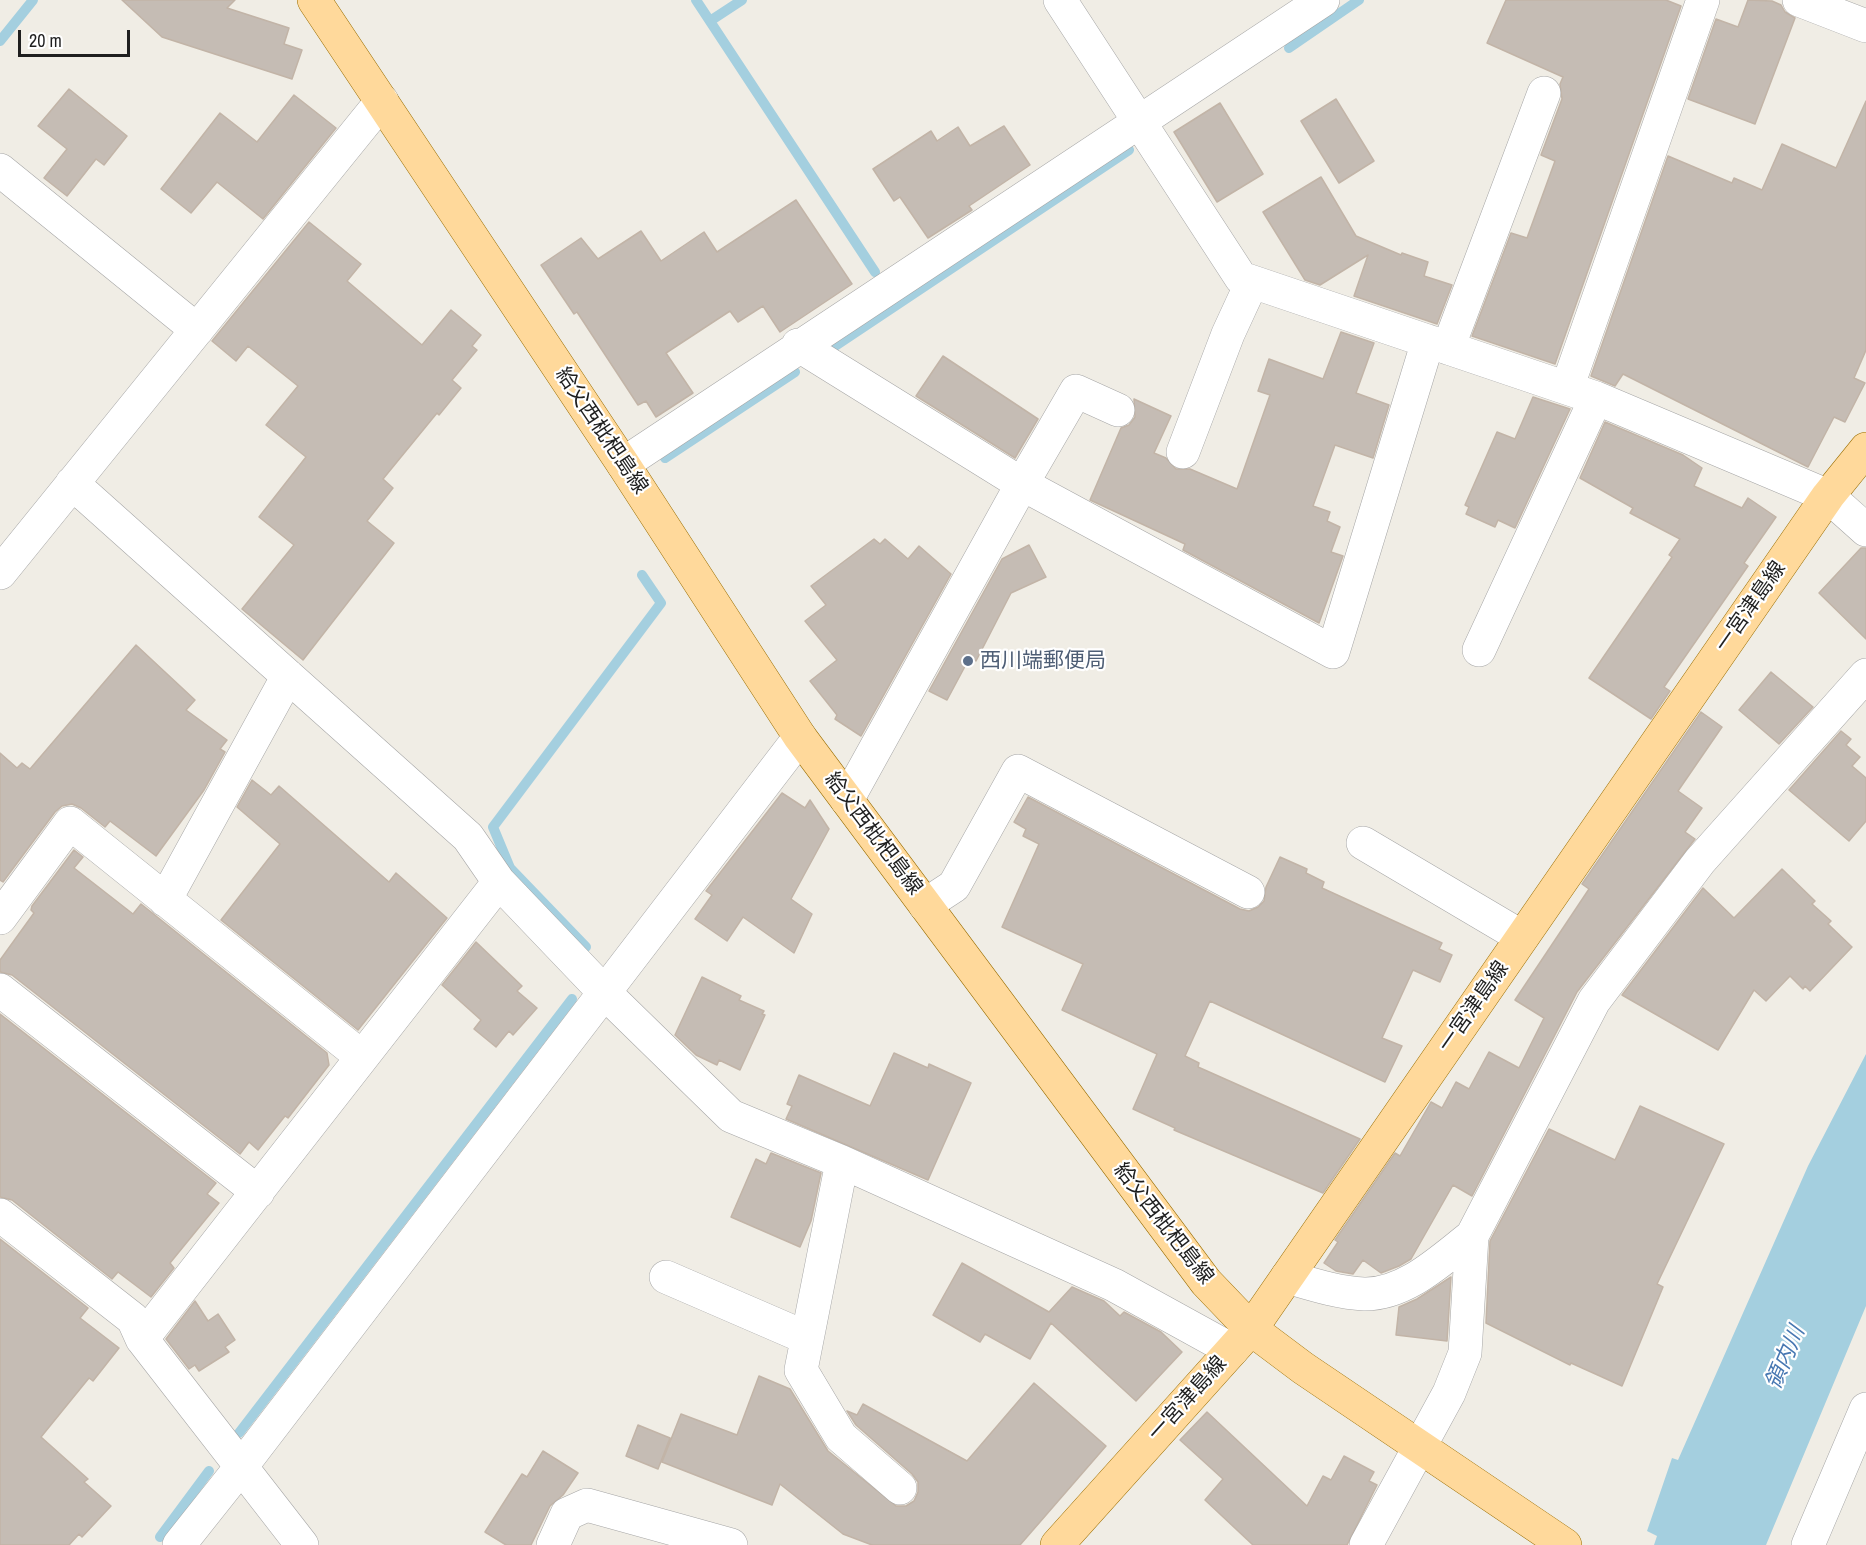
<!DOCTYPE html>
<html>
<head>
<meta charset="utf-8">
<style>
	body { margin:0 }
	#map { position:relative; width:1866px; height:1545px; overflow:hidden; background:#f0ede5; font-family:"Archivo Narrow",sans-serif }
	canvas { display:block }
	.scale { position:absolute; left:18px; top:30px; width:112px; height:27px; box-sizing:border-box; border:3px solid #1f1f1f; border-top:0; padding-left:8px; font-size:18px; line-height:21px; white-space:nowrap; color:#1f1f1f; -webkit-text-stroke:4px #fff; paint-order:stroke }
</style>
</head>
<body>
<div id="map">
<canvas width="1866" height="1545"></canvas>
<div class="scale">20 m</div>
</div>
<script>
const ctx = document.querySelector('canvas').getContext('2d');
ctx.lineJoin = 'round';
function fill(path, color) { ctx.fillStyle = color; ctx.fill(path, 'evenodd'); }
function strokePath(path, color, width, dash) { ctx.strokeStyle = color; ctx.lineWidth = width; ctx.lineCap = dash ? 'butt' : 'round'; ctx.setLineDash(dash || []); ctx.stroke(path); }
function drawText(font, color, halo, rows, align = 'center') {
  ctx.font = font + ' "Archivo Narrow","Noto Sans JP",sans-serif'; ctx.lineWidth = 4.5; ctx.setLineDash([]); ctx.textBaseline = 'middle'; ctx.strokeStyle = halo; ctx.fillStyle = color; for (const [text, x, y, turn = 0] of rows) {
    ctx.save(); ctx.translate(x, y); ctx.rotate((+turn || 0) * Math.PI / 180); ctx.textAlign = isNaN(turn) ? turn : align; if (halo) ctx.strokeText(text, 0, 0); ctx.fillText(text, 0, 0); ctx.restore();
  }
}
fill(new Path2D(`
	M1866,1054V1306L1766,1545H1654L1657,1536L1647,1531L1672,1458L1678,1460L1808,1166Z`), '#a4cfdf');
strokePath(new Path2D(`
	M696,0L875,272
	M710,21L742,0
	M0,41L33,0
	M1289,48L1359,0
	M835,346L1129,150
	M665,458L795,372
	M586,947L510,868L493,827L661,603L642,575
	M239,1433L572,999
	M160,1537L209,1471`), '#a4cfdf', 10);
const building = new Path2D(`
	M122,0H235L227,8L289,28L284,44L302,50L292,79L162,37Z
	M1506,0H1666L1681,6L1555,364L1472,336L1511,233L1527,238L1555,161L1541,155L1562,99L1560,84L1563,77L1487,43Z
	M1748,0L1772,1L1781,5L1785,12L1795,18L1755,124L1688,99L1716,19L1738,27Z
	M69,89L127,136L104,165L96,159L67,196L44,178L67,149L38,126Z
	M294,95L336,128L263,219L217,182L191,213L161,189L220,113L257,142Z
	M1336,99L1374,161L1339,183L1301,121Z
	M1866,101V350L1854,378L1865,383L1845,422L1834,417L1808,467L1623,374L1615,386L1591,376L1668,156L1732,183L1734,178L1762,190L1782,144L1836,168Z
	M1220,103L1263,174L1217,202L1174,132Z
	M1004,126L1030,165L969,206L972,210L928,238L900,197L894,201L873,169L931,131L937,141L958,127L970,146Z
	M1321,177L1356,236L1401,255L1402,253L1428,262L1424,276L1452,285L1437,324L1354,296L1368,255L1320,285L1305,280L1263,212Z
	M796,200L852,284L780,332L763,306L738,322L730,311L666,353L693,393L656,417L646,401L638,405L577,312L574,314L541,265L581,238L598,259L641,231L661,261L704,232L717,252Z
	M309,222L361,264L347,281L422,345L451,310L481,335L472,346L477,350L452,380L461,388L439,415L437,413L383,479L393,488L367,521L394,543L303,660L242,609L294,545L259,517L306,457L266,425L298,386L248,346L236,361L212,341Z
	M1341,332L1374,343L1356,393L1389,405L1373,458L1335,445L1313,506L1330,512L1327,521L1340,527L1331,552L1343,556L1319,623L1183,550L1185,544L1090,500L1121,428L1129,425L1135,417L1134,399L1171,416L1154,453L1166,458L1176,469H1190L1237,489L1270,395L1258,391L1269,359L1323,379Z
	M943,356L1038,419L1015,458L916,396Z
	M1533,397L1570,409L1515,528L1498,520L1495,527L1466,514L1469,507L1465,505L1497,432L1515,439Z
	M1605,422L1683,455L1702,468L1694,486L1742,508L1748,498L1776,517L1744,563L1748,566L1664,687L1670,691L1651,719L1589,678L1672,557L1669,555L1680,539L1630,513L1633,508L1580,478Z
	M874,539L880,544L885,539L908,559L919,546L951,574L861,736L835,719L837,715L810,681L837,660L805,621L826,605L811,586Z
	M1029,545L1046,577L1011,593L976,661L970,657L947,700L929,691L1002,559Z
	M1861,548H1866V639L1819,593Z
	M136,645L195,700L186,710L227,740L220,749L225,752L204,790L156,856L110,821L105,827L81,808L72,804L62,806L55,812L3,882L0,880V753L17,768L22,763L30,769Z
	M1771,672L1813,707L1779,744L1739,710Z
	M1701,712L1722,727L1678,791L1702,808L1685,832L1695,839L1577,992L1472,1196L1453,1185L1411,1259L1399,1266L1381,1273L1363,1260L1353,1274L1336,1271L1324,1263L1338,1242L1335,1240L1395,1153L1400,1156L1431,1102L1442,1108L1456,1082L1469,1089L1489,1052L1519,1068L1544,1018L1515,1000L1589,889L1582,884Z
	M1841,731L1851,739L1846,745L1860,757L1852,766L1866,778V821L1849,841L1789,790Z
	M252,780L271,795L279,786L389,882L396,873L447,918L358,1030L221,920L280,844L237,807Z
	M782,793L805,808L810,800L829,829L791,899L812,914L794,953L743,917L727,941L695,919L712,895L706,891Z
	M1028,797L1240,909L1249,911L1258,907L1264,901L1266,887L1280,857L1307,869L1306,873L1324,882L1322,888L1442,943L1439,949L1452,955L1440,982L1413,970L1382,1038L1402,1046L1385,1082L1210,1001L1185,1056L1199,1063L1198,1067L1360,1139L1323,1193L1174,1130L1175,1128L1133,1109L1157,1054L1062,1010L1083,964L1002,927L1039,844L1023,836L1026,829L1014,822Z
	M74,850L83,857L74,868L133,914L141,904L327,1053L329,1065L288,1118L285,1116L258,1150L249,1142L240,1154L12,975L0,972V960L34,913L31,910L32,906Z
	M1782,869L1815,901L1812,904L1831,921L1828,924L1852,947L1810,991L1805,986L1803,989L1790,976L1766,1001L1754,990L1718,1050L1622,995L1703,888L1734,918Z
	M476,942L522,986L517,991L537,1008L513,1035L509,1031L496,1047L474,1029L481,1020L442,985Z
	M702,977L741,996L739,1000L764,1011L762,1014L765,1015L740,1070L719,1060L717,1065L696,1055L675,1035Z
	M0,1014L216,1183L207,1194L219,1203L170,1263L174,1268L151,1297L118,1272L112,1279L12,1200L0,1197Z
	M894,1053L928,1068L929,1064L971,1083L928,1180L786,1119L792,1106L787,1104L799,1075L870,1106Z
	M1640,1106L1724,1144L1657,1284L1663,1287L1622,1386L1571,1363L1570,1365L1486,1323L1490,1241L1549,1129L1615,1160Z
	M771,1153L821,1173L811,1221L800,1247L731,1217L756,1159L766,1164Z
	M0,1239L88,1308L80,1318L119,1348L93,1381L89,1378L41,1437L88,1479L84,1482L111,1506L82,1537L79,1534L69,1545H0Z
	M962,1263L1049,1312L1072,1287L1104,1301L1120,1316L1124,1312L1161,1332L1182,1352L1136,1401L1051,1323L1030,1359L985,1334L980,1342L933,1315Z
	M1451,1277L1447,1341L1396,1335L1399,1307L1417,1299Z
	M195,1301L208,1321L218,1314L235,1340L225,1347L229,1352L199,1371L195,1365L189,1369L166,1339Z
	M759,1376L790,1389L828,1451L896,1506H906L914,1501L918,1492V1482L912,1474L856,1425L847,1411L857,1415L863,1404L967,1461L1034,1383L1106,1446L1020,1545H872L843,1534L780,1484L772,1505L662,1462L681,1414L737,1435Z
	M1207,1412L1307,1506L1323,1476L1331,1480L1344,1456L1374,1472L1369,1481L1377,1485L1347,1545H1253L1205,1500L1223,1479L1180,1440Z
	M638,1425L670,1438L658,1469L626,1456Z
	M543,1451L578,1473L563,1495L550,1506L531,1545H506L485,1532L522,1474L527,1477Z`);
fill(building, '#c5bcb4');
strokePath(building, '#c2b4a7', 1.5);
const minor = new Path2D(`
	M1060,0L1241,278L1596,398L1828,496L1866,530
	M1799,0L1866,26
	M0,170L197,330
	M798,345L1022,484L847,800
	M1448,348L1544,93
	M1567,388L1703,0
	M1118,410L1076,391L1022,484L1333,652L1428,341
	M1183,452L1228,334L1252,282
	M623,464L1323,0
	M72,483L468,837L499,882L605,993L731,1116L842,1162L1114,1285L1232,1350
	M0,573L382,101
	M1479,650L1596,398
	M1363,843L1522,937
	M165,900L288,676
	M925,905L954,886L1018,771L1248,892
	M0,918L70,823L362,1057
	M0,990L258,1192
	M842,1162L801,1370L841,1437L900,1488
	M0,1215L133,1319L142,1339L302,1545
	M666,1277L807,1338
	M1287,1277C1311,1284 1339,1293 1364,1294C1405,1295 1441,1260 1472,1236
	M142,1339L499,882
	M179,1545L241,1467L800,737
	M553,1545L567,1514L587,1505L731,1545
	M1366,1545L1449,1393L1465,1353L1472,1236L1594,1001L1700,861L1866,675
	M1808,1545L1866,1409`);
const major = new Path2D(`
	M314,0L623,464L800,737L1206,1282L1251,1329L1303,1368L1565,1545
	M1057,1545L1251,1329L1828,496L1866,449`);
strokePath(minor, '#a6a6a6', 34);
strokePath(major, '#9a6e00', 34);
strokePath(minor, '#fff', 33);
strokePath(major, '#ffd99b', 33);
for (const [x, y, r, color] of [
	[968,661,6,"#5c6f8a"]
]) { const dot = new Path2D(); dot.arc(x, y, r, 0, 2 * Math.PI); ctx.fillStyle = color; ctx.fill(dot); strokePath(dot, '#fff', 2); }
drawText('21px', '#1f1f1f', '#fff', [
	["給父西枇杷島線",601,431,56],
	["一宮津島線",1751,607,-55],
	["給父西枇杷島線",873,834,53],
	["一宮津島線",1474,1007,-55],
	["給父西枇杷島線",1163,1224,52],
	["一宮津島線",1188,1399,-48]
]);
drawText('21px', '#4e5e75', '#fff', [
	["西川端郵便局",980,661]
], 'left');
drawText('italic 22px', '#4878b2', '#fff', [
	["領内川",1786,1358,-67]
]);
</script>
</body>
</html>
